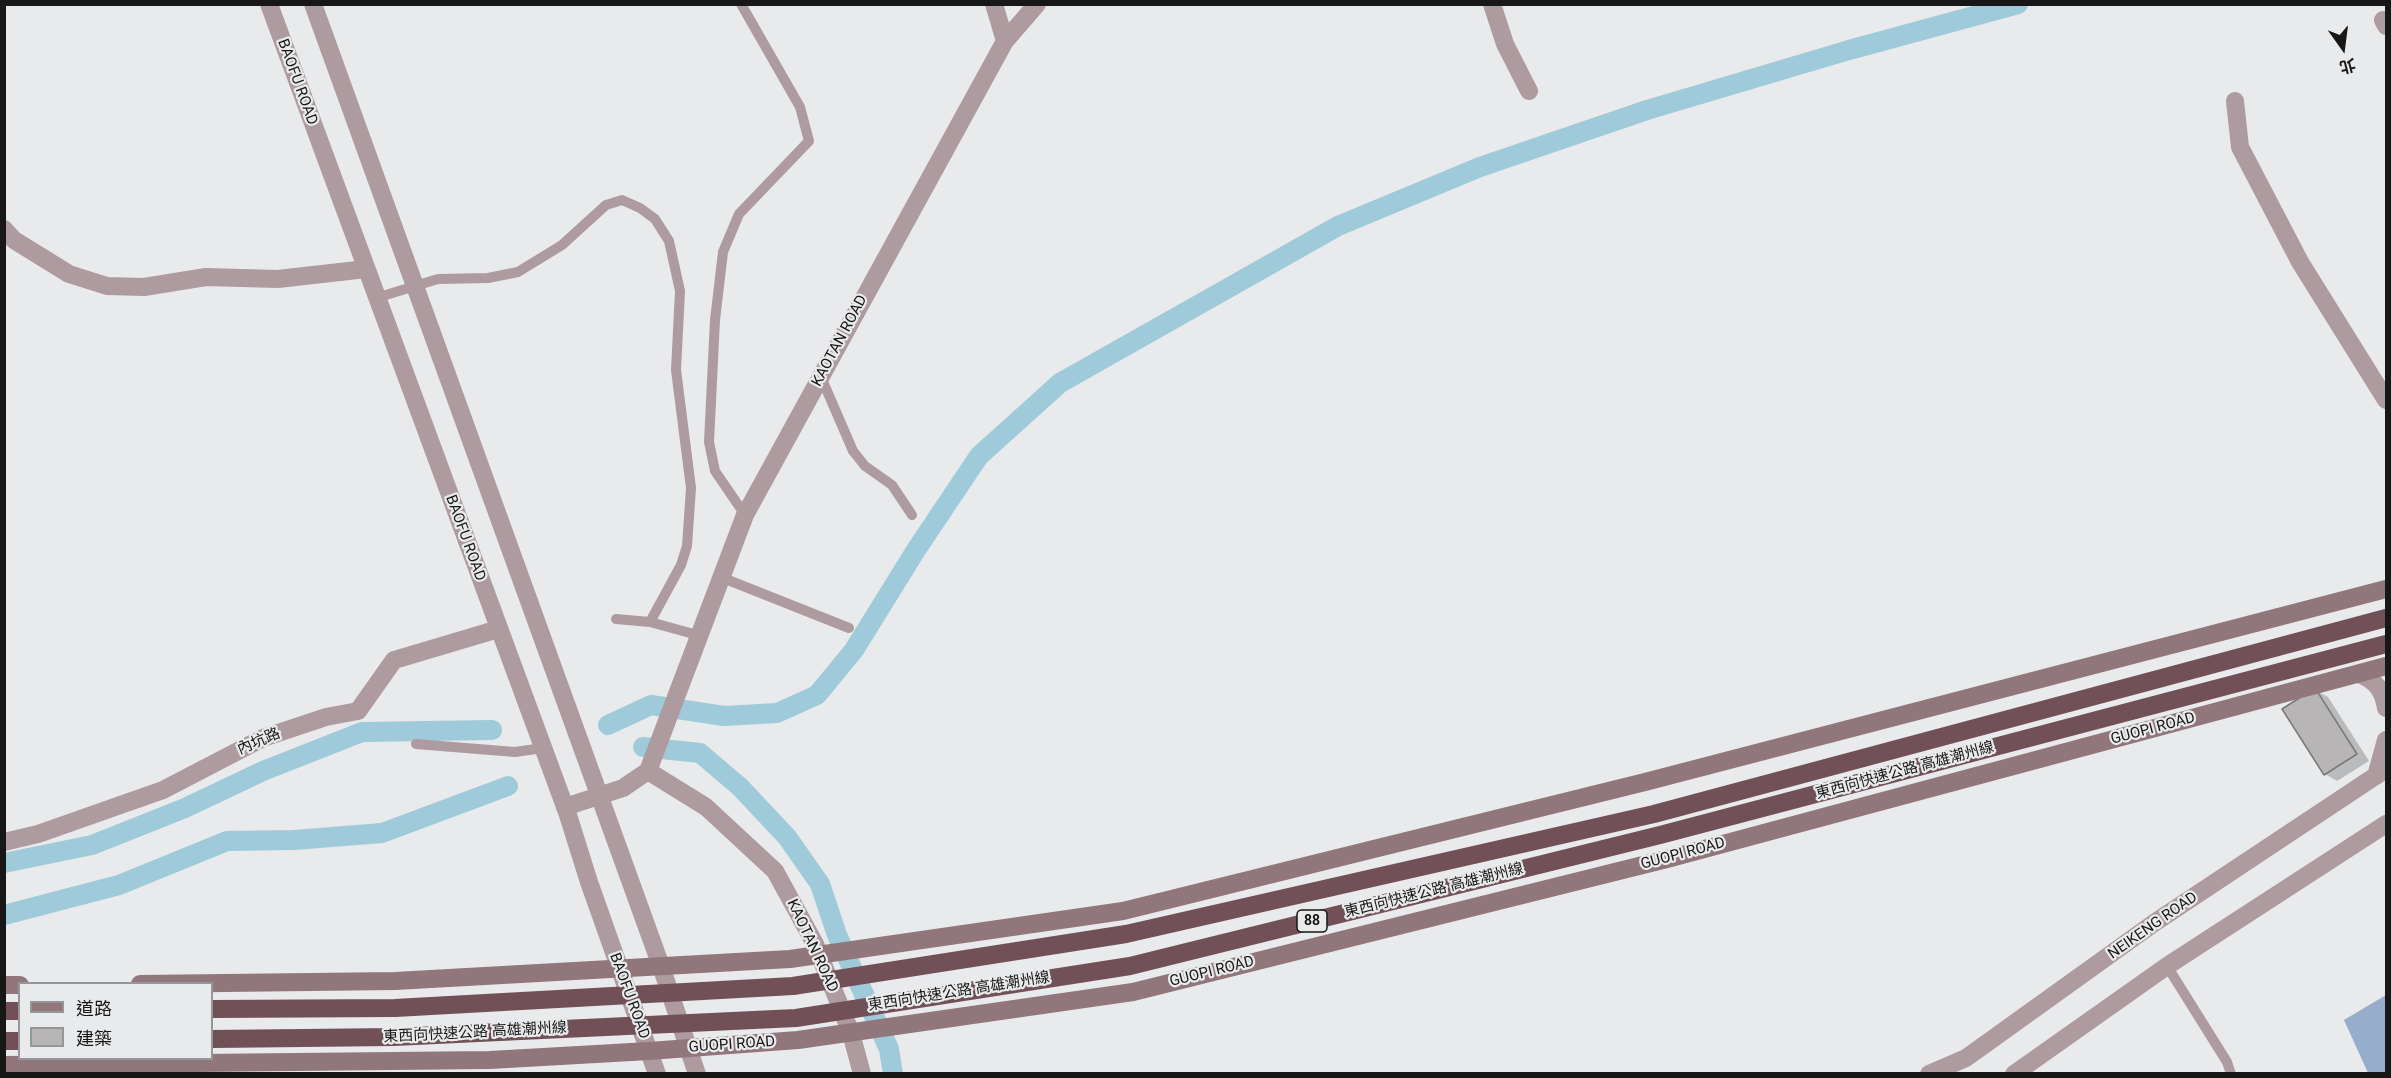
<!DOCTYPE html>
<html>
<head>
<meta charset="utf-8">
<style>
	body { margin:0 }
	#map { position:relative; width:2391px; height:1078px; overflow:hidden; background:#e9eaeb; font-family:Roboto,"Noto Sans TC",sans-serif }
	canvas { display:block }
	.frame { position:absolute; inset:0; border:6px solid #171718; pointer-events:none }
	.legend { position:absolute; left:18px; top:982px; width:195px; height:78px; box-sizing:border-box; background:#e9eaeb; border:2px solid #959697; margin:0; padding:8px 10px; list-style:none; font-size:18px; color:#171718 }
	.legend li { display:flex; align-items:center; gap:12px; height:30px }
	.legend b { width:30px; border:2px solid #959697 }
	.north { position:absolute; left:2313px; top:18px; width:60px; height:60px; -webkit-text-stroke:4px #e9eaeb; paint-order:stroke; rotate:166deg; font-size:16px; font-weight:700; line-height:24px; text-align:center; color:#171718 }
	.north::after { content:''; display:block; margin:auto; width:21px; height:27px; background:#171718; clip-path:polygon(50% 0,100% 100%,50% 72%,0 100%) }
</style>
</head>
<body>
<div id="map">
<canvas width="2391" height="1078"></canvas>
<div class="frame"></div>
<ul class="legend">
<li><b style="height:8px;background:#91767c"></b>道路</li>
<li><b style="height:16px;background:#b7b5b6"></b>建築</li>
</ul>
<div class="north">北</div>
</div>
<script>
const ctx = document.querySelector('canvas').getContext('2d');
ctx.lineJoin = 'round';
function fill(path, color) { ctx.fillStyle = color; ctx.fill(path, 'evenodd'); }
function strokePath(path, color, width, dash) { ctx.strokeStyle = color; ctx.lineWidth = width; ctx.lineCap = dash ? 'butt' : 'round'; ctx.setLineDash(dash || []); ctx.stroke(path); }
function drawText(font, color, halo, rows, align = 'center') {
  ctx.font = font + ' Roboto,"Noto Sans TC",sans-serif'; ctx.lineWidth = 4.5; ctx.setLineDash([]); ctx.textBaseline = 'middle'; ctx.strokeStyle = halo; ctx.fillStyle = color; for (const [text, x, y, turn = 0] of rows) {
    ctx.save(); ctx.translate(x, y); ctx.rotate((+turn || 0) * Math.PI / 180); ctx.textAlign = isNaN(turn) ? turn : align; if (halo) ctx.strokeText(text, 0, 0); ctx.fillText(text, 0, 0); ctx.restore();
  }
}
fill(new Path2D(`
	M2386,995V1073H2368L2344,1020Z`), '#97adcc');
fill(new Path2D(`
	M2315,690L2328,697L2369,761L2337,781L2325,774Z`), '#0003');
strokePath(new Path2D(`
	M608,725L651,705L724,716L777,713L817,695L854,650L916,550L979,456L1060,383L1338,226L1480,167L1647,110L1849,50L2018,4
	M643,747L700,753L740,787L787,837L820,884L837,935L889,1049L893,1074
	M4,863L92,845L185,808L263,771L362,732L492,730
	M4,915L119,885L227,841L294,840L382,833L508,786`), '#9ecad9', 20);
const building = new Path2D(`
	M2315,688L2357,754L2324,775L2282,709Z`);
fill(building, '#b7b5b6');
strokePath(building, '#7a7979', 1.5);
strokePath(new Path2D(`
	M741,4L800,107L809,141L739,214L723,252L715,320L709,442L715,471L745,515
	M376,298L438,279L488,278L518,272L562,245L606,205L622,200L640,208L655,219L669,241L680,291L676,370L691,488L687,546L681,565L650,622
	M821,377L853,451L865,466L892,485L912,515
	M723,578L849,628
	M616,619L650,622L701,636
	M416,744L515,752L543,748
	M2167,966L2227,1062L2231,1074`), '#ae9b9f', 10);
strokePath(new Path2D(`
	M994,4L1005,41
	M1492,4L1505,44L1529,91
	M2383,20L2386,26
	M2235,101L2240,147L2300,262L2386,400
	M4,229L14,240L69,274L107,286L144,287L206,277L278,279L366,269
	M648,771L706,807L775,871L815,944L851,1033L862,1074
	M565,807L623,788L648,771L745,515L1005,41L1037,4
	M4,842L38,834L163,790L263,738L326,717L358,711L394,660L498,629`), '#ae9b9f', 18);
strokePath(new Path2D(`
	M269,4L568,815L589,882L657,1074
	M313,4L661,966L697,1074
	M2359,674C2376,681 2383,690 2386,708
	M2376,776L2386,740
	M1929,1074L1966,1058L2154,923L2386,769
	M2014,1074L2167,966L2386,824`), '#ae9b9f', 18);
strokePath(new Path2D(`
	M140,984L395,981L790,959L1123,911L1645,782L2386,589
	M4,985H20
	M4,1065L490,1060L649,1051L798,1040L1133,992L1667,859L2386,666`), '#91767c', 18);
strokePath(new Path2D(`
	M4,1011H20
	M4,1041H20`), '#725058', 18);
strokePath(new Path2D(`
	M212,1009L395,1008L793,986L1126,934L1654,814L2386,618
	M212,1039L394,1037L796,1018L1130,966L1660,835L2386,644`), '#725058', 18);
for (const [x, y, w] of [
	[1312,921,30]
]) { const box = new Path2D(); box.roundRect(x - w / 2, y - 11, w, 22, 4.5); ctx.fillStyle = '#e9eaeb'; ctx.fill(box); strokePath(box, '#171718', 1.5); }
drawText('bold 14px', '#171718', null, [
	["88",1312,921]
]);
drawText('15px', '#171718', '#e9eaeb', [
	["BAOFU ROAD",297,82,70],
	["KAOTAN ROAD",840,341,-62],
	["BAOFU ROAD",465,538,70],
	["GUOPI ROAD",2153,729,-15],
	["內坑路",259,742,-23],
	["東西向快速公路 高雄潮州線",1905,771,-15],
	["GUOPI ROAD",1683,854,-15],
	["東西向快速公路 高雄潮州線",1434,891,-14],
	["NEIKENG ROAD",2153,926,-35],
	["KAOTAN ROAD",812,946,65],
	["GUOPI ROAD",1212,972,-14],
	["東西向快速公路 高雄潮州線",959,992,-9],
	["BAOFU ROAD",629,996,70],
	["東西向快速公路 高雄潮州線",475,1033,-3],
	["GUOPI ROAD",732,1045,-4]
]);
</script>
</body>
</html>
